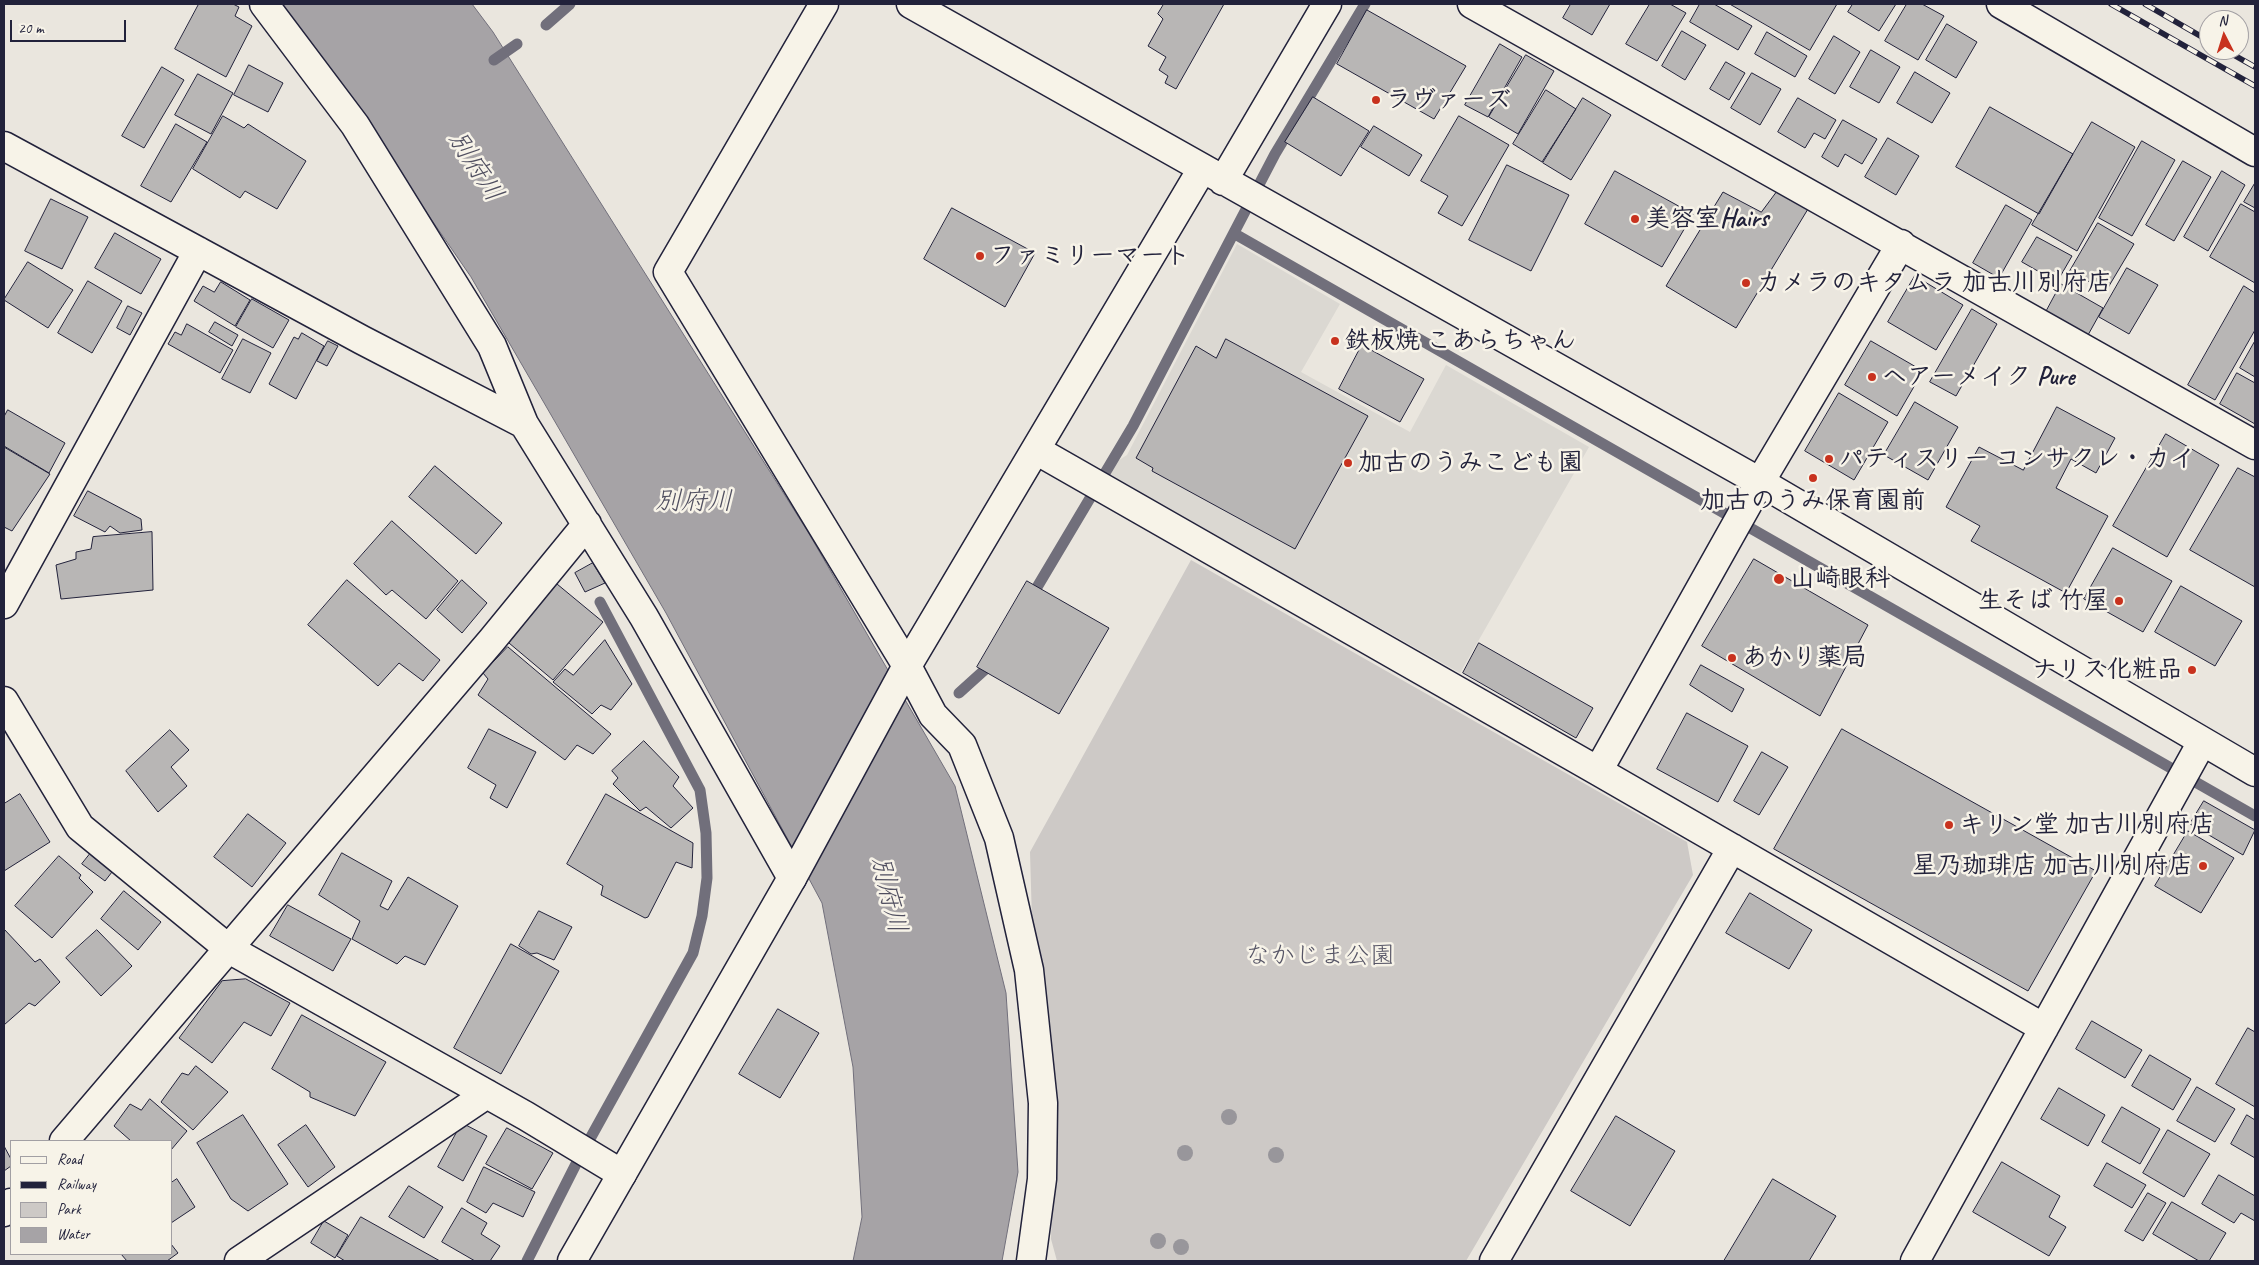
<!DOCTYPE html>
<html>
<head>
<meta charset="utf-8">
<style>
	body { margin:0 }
	#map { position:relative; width:2259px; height:1265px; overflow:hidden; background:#eae6de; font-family:Caveat,sans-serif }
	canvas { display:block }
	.frame { position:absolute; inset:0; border:5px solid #22223b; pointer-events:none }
	.legend { position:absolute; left:10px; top:1140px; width:162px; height:115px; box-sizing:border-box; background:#f7f3e8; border:1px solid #a29fa3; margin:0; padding:6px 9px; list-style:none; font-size:15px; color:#22223b }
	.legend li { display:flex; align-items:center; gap:10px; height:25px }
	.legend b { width:25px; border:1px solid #a29fa3 }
	.north { position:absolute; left:2199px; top:10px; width:50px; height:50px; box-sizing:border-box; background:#f7f3e8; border:1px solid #a29fa3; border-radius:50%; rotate:355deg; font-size:14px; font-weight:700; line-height:20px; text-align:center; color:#22223b }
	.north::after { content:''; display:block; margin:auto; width:18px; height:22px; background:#c8321e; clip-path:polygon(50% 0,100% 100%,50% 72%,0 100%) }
	.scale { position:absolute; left:10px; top:20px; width:116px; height:22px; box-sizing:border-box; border:2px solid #22223b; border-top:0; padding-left:6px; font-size:15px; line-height:18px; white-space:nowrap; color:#22223b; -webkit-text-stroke:4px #f7f3e8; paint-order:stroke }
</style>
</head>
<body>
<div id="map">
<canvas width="2259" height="1265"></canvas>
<div class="frame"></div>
<ul class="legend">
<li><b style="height:6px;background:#f7f3e8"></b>Road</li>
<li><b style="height:6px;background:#22223b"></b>Railway</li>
<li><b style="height:14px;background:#cdc9c6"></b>Park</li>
<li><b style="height:14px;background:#a6a3a6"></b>Water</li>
</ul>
<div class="north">N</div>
<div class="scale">20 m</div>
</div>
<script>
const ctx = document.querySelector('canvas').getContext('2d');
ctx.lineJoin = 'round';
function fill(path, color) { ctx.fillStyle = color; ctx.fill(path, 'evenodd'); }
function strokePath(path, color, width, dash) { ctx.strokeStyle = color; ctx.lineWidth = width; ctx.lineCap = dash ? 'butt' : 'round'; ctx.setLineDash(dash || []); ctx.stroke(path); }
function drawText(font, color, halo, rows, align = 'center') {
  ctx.font = font + ' Caveat,"Klee One",sans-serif'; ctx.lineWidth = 5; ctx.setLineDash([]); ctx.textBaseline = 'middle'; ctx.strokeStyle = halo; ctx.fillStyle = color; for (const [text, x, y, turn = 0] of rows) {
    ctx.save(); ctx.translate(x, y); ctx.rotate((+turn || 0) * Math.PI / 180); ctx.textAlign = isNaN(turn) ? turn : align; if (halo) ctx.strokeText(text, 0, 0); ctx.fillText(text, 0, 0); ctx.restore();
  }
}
fill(new Path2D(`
	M1237,244L1340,304L1301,372L1410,432L1446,365L1589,447L1460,673L1102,471L1127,455Z`), '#dbd8d2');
fill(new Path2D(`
	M1191,560L1687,842L1693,875L1466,1261H1057L1051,1239L1055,1091L1032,921L1030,852Z`), '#cdc9c6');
const water = new Path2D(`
	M283,4H472L493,32L808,532L955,786L1006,993L1018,1172L1002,1261H853L862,1217L853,1067L822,903L666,613L471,277Z`);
fill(water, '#a6a3a6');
strokePath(water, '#716f7b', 1);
strokePath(new Path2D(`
	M546,25L570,4
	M494,60L517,44
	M1235,234L2255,816
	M1030,599L1133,426L1275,154L1365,4
	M959,693L990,665L993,660
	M527,1261L576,1164L693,953L702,916L707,878L706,833L700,790L600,602`), '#716f7b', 11);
const building = new Path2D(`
	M199,4H233L239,7L235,16L252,26L226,77L175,49Z
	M1164,4H1224L1176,89L1165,83L1168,76L1159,70L1166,57L1148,46L1163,19L1158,14Z
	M1571,4H1610L1592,35L1563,18Z
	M1650,4H1670L1686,13L1657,61L1626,44Z
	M1700,4H1714L1752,26L1738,50L1690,22Z
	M1730,4H1837L1810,50Z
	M1853,4H1896L1879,31L1848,12Z
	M1907,4H1922L1944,16L1918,60L1885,41Z
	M1367,10L1466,66L1434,119L1337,64Z
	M1947,24L1977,42L1956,78L1926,60Z
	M1682,31L1706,45L1685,80L1662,66Z
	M1767,32L1807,56L1795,77L1755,54Z
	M1834,36L1860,52L1835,94L1809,79Z
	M1500,44L1522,57L1488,117L1465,105Z
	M1871,50L1900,67L1879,103L1850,87Z
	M1526,55L1554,71L1518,134L1489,117Z
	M1726,62L1745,73L1729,100L1710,89Z
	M249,65L283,83L268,112L234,95Z
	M162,67L184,80L144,148L122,136Z
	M1915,72L1950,93L1932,123L1897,103Z
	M1752,73L1781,89L1760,125L1731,108Z
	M198,74L233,93L211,134L175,115Z
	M1546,90L1576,109L1542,162L1513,144Z
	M1313,97L1369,131L1341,176L1285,142Z
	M1583,98L1611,115L1571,180L1543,163Z
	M1798,98L1836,120L1825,139L1814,133L1805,148L1778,132Z
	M1990,107L2073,154L2039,214L1956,167Z
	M223,116L244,128L248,124L306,161L277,209L245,191L240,198L193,169Z
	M1459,116L1509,145L1462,226L1438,213L1448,196L1421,181Z
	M1843,120L1877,139L1862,164L1845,154L1838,167L1822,157Z
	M2092,122L2135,147L2077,251L2032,225Z
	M176,124L207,142L171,202L141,186Z
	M1374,126L1422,155L1409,176L1361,147Z
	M1888,138L1919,156L1896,195L1865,177Z
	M2142,141L2175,160L2132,236L2099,218Z
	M2183,161L2211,177L2174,241L2146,225Z
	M1507,165L1569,195L1531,271L1469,240Z
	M1615,171L1693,214L1662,267L1585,224Z
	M2222,171L2245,185L2208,251L2184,237Z
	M2255,183V208L2244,202Z
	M1779,189L1811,204L1736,328L1666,286L1723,192L1761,212Z
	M51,199L88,217L62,269L25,251Z
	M2241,204L2255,212V283L2210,257Z
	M2006,205L2032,220L1999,278L1973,263Z
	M952,208L1035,253L1005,307L924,259Z
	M2098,223L2134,244L2106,291L2070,271Z
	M115,233L161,259L141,294L95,268Z
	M2037,237L2072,256L2057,282L2022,262Z
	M28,262L73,290L48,328L4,300Z
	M2127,268L2158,285L2129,334L2099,317Z
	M1915,276L1963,305L1936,350L1888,322Z
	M88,281L122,301L92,353L58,333Z
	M221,282L250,300L235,326L194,301L203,286L214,292Z
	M2061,284L2103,308L2088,335L2046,312Z
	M2244,286L2255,293V330L2215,400L2188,385Z
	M252,299L289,320L273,348L236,327Z
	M128,306L142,313L130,335L117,328Z
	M1972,309L1997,324L1956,396L1930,382Z
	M215,322L238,335L232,346L209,332Z
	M187,324L233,350L220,373L168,344L175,332L181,335Z
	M302,333L324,346L296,399L269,384L294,337L298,339Z
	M243,339L271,353L250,393L222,379Z
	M1226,339L1368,416L1295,549L1152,471L1153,468L1136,458L1196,346L1216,358Z
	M328,341L338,346L327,366L317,361Z
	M1871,341L1923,371L1897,416L1845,385Z
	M2255,341V377L2240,368Z
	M1362,345L1424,379L1400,422L1339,389Z
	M2237,373L2255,383V424L2220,404Z
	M1839,393L1888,422L1854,480L1805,451Z
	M1915,402L1958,427L1928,480L1884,455Z
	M2057,407L2115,438L2096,473L2071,459L2056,488L2108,516L2066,593L1971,541L1980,526L1946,507L1979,447L2023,470Z
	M8,410L65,443L49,473L4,446V417Z
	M2166,434L2219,465L2167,557L2113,526Z
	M4,447L50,474L12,531L4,527Z
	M435,466L502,523L476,554L409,497Z
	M2238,468L2255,477V587L2190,550Z
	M88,491L141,519L142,530L120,533L110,526L105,532L74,516Z
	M392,521L458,581L426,619L392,590L386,595L354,564Z
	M152,532L153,590L61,599L56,565L76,559V552L91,549L93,537Z
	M2113,548L2172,581L2143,632L2084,599Z
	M1754,559L1868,625L1820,716L1702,646Z
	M593,563L605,583L585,592L575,573Z
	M347,580L440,660L423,681L399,663L378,686L308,625Z
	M462,580L487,603L462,633L437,610Z
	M1027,581L1109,628L1059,714L977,667Z
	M557,584L603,622L553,680L509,643Z
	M2181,586L2242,621L2215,666L2155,632Z
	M605,640L632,684L611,710L601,705L592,714L553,682L565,669L573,675Z
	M1479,643L1593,708L1576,738L1463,673Z
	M508,647L611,734L593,754L577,745L565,760L478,695L488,679L483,673Z
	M1701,665L1744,689L1732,712L1690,685Z
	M1687,713L1748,746L1718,802L1657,769Z
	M489,729L536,752L507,808L490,798L496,785L468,768Z
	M1842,729L2096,871L2028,991L1774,849Z
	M170,730L189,750L171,767L187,786L158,812L126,771Z
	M644,741L679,777L673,786L693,808L671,828L646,807L640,811L613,784L618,778L612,771Z
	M1762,752L1788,767L1759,815L1734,801Z
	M20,794L50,842L4,871V804Z
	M606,794L693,843L692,868L676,862L648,917L645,918L601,895L603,886L567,864Z
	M2204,801L2255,830L2243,855L2190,824Z
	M248,814L286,843L252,887L214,857Z
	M2188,831L2234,858L2201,913L2155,886Z
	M342,853L392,881L380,906L388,910L408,877L458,906L425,965L405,956L397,964L352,939L360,921L319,895Z
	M90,854L112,872L105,881L82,864Z
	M59,856L81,875L79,878L93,892L52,938L15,906Z
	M124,891L161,922L138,950L101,919Z
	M1750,893L1812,930L1789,969L1726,933Z
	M288,905L351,939L333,971L270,936Z
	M539,911L572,927L554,960L537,953L531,954L519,946Z
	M4,929L35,962L40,959L60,982L35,1006L29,1003L4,1025Z
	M97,930L132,966L101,996L66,958Z
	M511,944L559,971L501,1074L454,1048Z
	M246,979L290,1003L271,1036L244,1022L212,1063L179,1038L222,981Z
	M778,1009L819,1033L780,1098L739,1074Z
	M302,1015L386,1062L355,1116L310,1097V1092L272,1069Z
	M2092,1021L2142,1050L2125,1078L2076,1049Z
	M2248,1028L2255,1032V1107L2216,1084Z
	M2150,1055L2191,1079L2173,1110L2132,1086Z
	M196,1066L228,1092L193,1130L161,1102L182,1073L188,1075Z
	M2197,1087L2235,1109L2215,1142L2177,1121Z
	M2059,1088L2105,1115L2088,1146L2041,1119Z
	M150,1099L187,1131L171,1150V1141H131L114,1126L130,1104L141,1110Z
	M2122,1107L2160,1129L2140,1164L2102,1142Z
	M243,1115L288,1184L248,1211L231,1199L197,1143Z
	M2247,1115L2255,1120V1158L2231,1144Z
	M1616,1116L1675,1151L1630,1226L1571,1191Z
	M462,1123L487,1136L463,1181L438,1167Z
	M306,1125L335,1167L308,1187L278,1145Z
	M507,1128L553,1153L532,1189L486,1164Z
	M2168,1130L2210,1154L2184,1197L2143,1173Z
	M4,1146L11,1159V1166L4,1171Z
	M2002,1162L2060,1196L2049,1217L2066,1227L2049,1256L1973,1212Z
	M2107,1163L2146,1185L2132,1208L2094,1186Z
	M484,1167L535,1192L523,1217L493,1203L486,1213L467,1202Z
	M2219,1175L2255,1196V1221L2241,1213L2234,1223L2202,1204Z
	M177,1179L195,1207L171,1223V1183Z
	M1773,1179L1836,1216L1809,1261H1724Z
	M409,1186L443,1207L424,1238L389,1217Z
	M2148,1193L2166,1203L2143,1241L2125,1231Z
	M2172,1202L2226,1233L2209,1261H2199L2153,1234Z
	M462,1208L487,1223L481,1234L500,1246L490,1261H475L442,1242Z
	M361,1217L440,1261H345L337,1256Z
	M324,1221L348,1235L335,1258L311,1243Z
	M171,1244L178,1253L167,1261H127L121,1254H171Z`);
fill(building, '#b8b6b5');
strokePath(building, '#22223b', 1);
const street = new Path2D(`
	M264,4L355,125L492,346L524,424L644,617L792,878
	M824,4L668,272L907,666L933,715L962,745L999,838L1029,970L1043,1103L1042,1179L1031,1261
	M1472,4L2255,445
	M2001,4L2255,152
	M4,146L362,340L524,424
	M1036,450L1598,771L2044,1028
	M4,604L198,251
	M4,701L80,827L229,949L526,1116L622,1174
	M1598,771L1760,482L1901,244
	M64,1141L492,640L587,524
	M4,1212L11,1203
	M239,1261L487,1094
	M1494,1261L1732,848
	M1915,1261L2202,742`);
const secondary = new Path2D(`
	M911,4L1760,482L2255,772
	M1223,181L1327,4
	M572,1261L792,878L907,666L1202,169`);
strokePath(street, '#22223b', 31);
strokePath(secondary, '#22223b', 31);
strokePath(street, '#f7f3e8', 28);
strokePath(secondary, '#f7f3e8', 28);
const rail = new Path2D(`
	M2111,4L2255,86
	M2145,4L2209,41
	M2225,50L2255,67`);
strokePath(rail, '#22223b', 5.5);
strokePath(rail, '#f7f3e8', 4, [11]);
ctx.fillStyle = '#98969b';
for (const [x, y] of [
	[1229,1117],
	[1185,1153],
	[1276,1155],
	[1158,1241],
	[1181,1247]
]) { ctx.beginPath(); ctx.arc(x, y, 8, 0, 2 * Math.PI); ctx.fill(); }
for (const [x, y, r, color] of [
	[1376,100,5,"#c8321e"],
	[1635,219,5,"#c8321e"],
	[980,256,5,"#c8321e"],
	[1746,283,5,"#c8321e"],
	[1335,341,5,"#c8321e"],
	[1872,377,5,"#c8321e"],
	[1829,459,5,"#c8321e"],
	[1348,463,5,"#c8321e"],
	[1813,478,5,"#c8321e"],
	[1779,579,6,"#c8321e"],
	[2119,601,5,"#c8321e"],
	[1732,658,5,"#c8321e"],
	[2192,670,5,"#c8321e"],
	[1949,825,5,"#c8321e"],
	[2203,866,5,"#c8321e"]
]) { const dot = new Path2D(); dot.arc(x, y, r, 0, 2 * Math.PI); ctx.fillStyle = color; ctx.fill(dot); strokePath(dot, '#f7f3e8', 2); }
drawText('bold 25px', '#22223b', '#f7f3e8', [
	["ラヴァーズ",1386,100],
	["美容室Hairs",1645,219],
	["ファミリーマート",990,256],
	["カメラのキタムラ 加古川別府店",1756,283],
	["鉄板焼 こあらちゃん",1345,341],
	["ヘアーメイク Pure",1882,377],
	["パティスリー コンサクレ・カイ",1839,459],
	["加古のうみこども園",1358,463],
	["加古のうみ保育園前",1813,501,"center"],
	["山崎眼科",1790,579],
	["生そば 竹屋",2109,601,"right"],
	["あかり薬局",1742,658],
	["ナリス化粧品",2182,670,"right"],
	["キリン堂 加古川別府店",1959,825],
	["星乃珈琲店 加古川別府店",2193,866,"right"]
], 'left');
drawText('25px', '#555465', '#f7f3e8', [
	["なかじま公園",1320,956]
]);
drawText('italic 26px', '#504f60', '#f7f3e8', [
	["別府川",475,167,57],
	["別府川",694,502],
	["別府川",888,895,76]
]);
</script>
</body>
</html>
